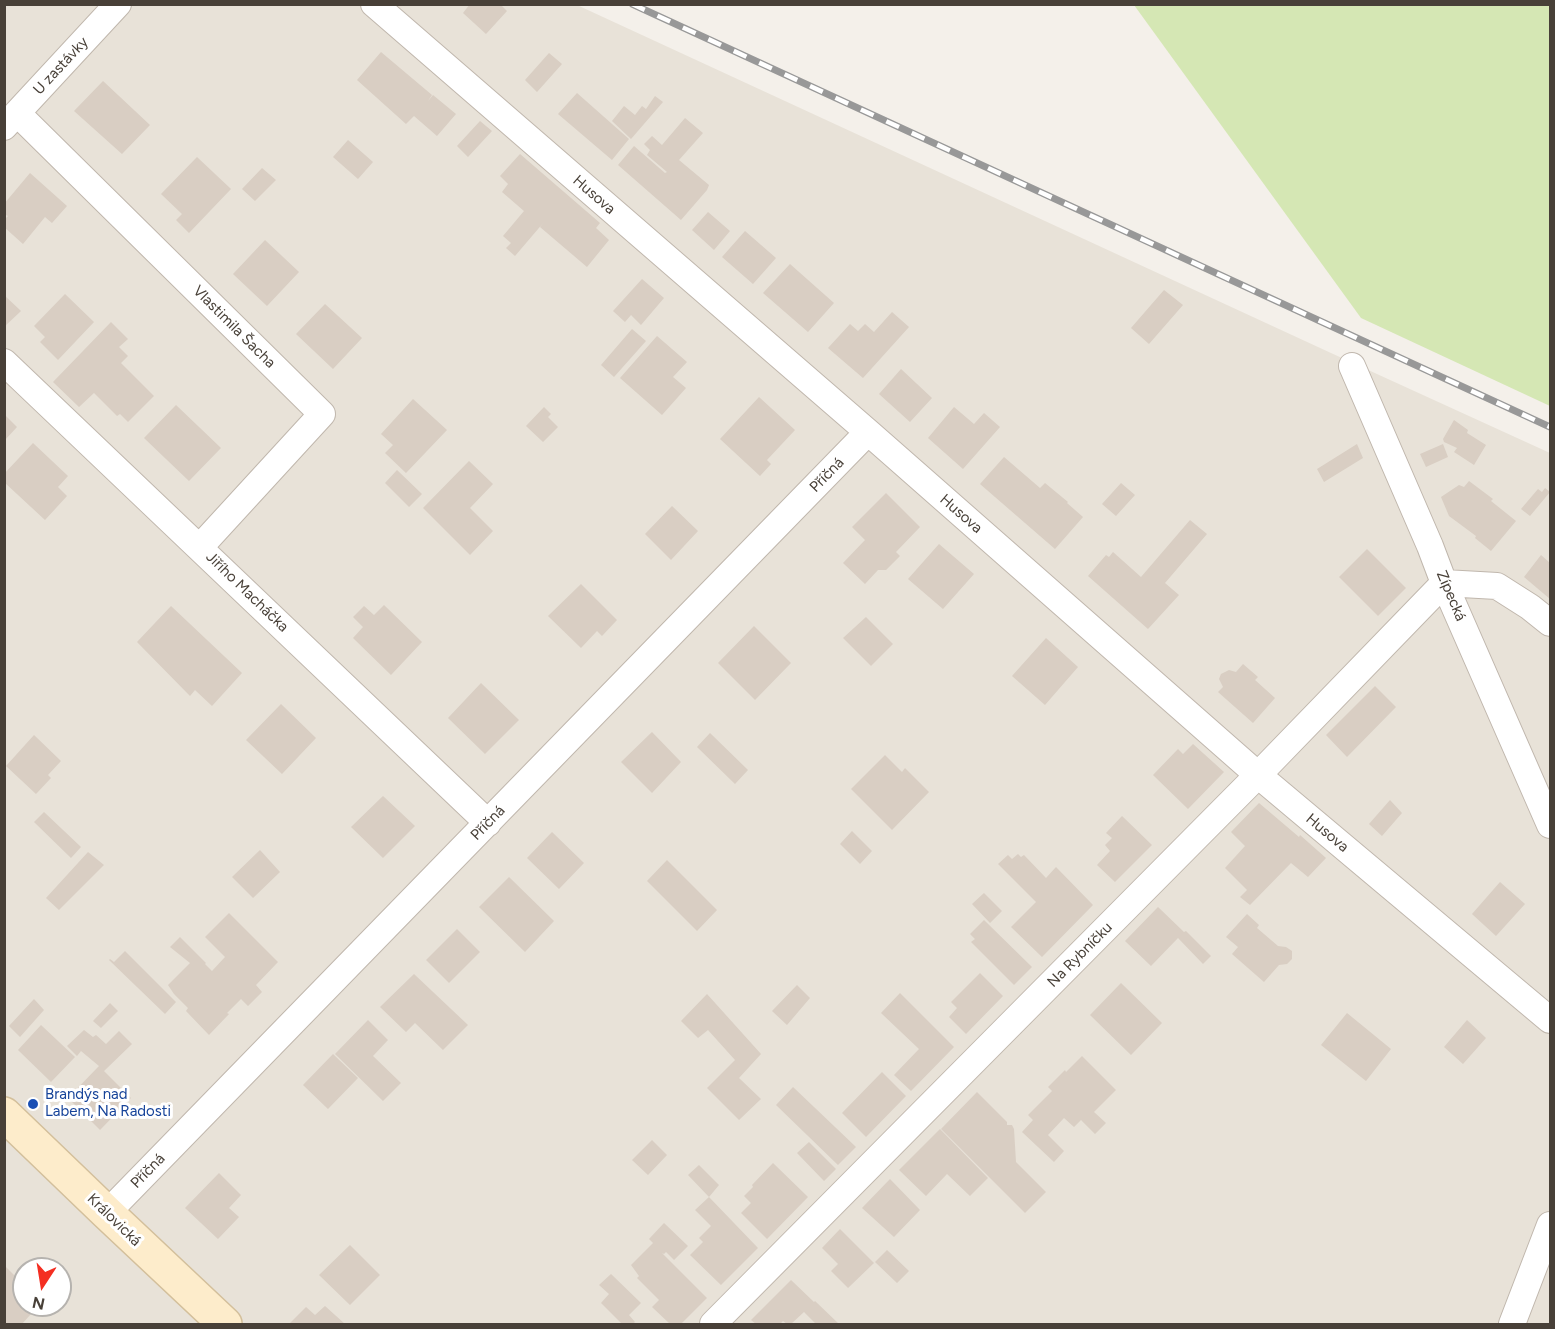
<!DOCTYPE html>
<html>
<head>
<meta charset="utf-8">
<style>
	body { margin:0 }
	#map { position:relative; width:1555px; height:1329px; overflow:hidden; background:#f4f0ea; font-family:Figtree,sans-serif }
	canvas { display:block }
	.frame { position:absolute; inset:0; border:6px solid #484038; pointer-events:none }
	.north { position:absolute; left:12px; top:1257px; width:60px; height:60px; box-sizing:border-box; background:#fff; border:2px solid #b6b3af; border-radius:50%; rotate:192deg; font-size:16px; font-weight:700; line-height:24px; text-align:center; color:#484038 }
	.north::after { content:''; display:block; margin:auto; width:21px; height:27px; background:#f42e21; clip-path:polygon(50% 0,100% 100%,50% 72%,0 100%) }
</style>
</head>
<body>
<div id="map">
<canvas width="1555" height="1329"></canvas>
<div class="frame"></div>
<div class="north">N</div>
</div>
<script>
const ctx = document.querySelector('canvas').getContext('2d');
ctx.lineJoin = 'round';
function fill(path, color) { ctx.fillStyle = color; ctx.fill(path, 'evenodd'); }
function strokePath(path, color, width, dash) { ctx.strokeStyle = color; ctx.lineWidth = width; ctx.lineCap = dash ? 'butt' : 'round'; ctx.setLineDash(dash || []); ctx.stroke(path); }
function drawText(font, color, halo, rows, align = 'center') {
  ctx.font = font + ' Figtree,sans-serif'; ctx.lineWidth = 6; ctx.setLineDash([]); ctx.textBaseline = 'middle'; ctx.strokeStyle = halo; ctx.fillStyle = color; for (const [text, x, y, turn = 0] of rows) {
    ctx.save(); ctx.translate(x, y); ctx.rotate((+turn || 0) * Math.PI / 180); ctx.textAlign = isNaN(turn) ? turn : align; if (halo) ctx.strokeText(text, 0, 0); ctx.fillText(text, 0, 0); ctx.restore();
  }
}
fill(new Path2D(`
	M5,5H577L1331,353L1550,453V1324H5ZM24,1269H60V1305H24Z`), '#e8e2d8');
fill(new Path2D(`
	M1134,5H1550V406L1361,318Z`), '#d5e7b4');
fill(new Path2D(`
	M470,4H500L507,11L486,34L463,13Z
	M381,52L432,95L428,101L433,95L456,114L437,136L414,116L406,124L357,80Z
	M549,53L562,64L537,92L525,80Z
	M103,81L150,125L122,154L74,111Z
	M577,93L629,139L612,160L558,114Z
	M655,96L663,102L631,139L612,121L624,106L635,115L642,106L646,109Z
	M685,118L703,133L679,160L709,185L707,190L681,220L618,165L634,146L665,173L667,172L647,155L650,150L644,144L652,136L662,145Z
	M480,121L492,131L468,157L457,146Z
	M348,140L373,162L358,179L333,157Z
	M520,154L600,223L596,228L609,240L587,267L540,227L544,222L515,256L506,248L511,243L503,236L524,211L502,192L508,184L500,176Z
	M197,157L231,189L189,233L176,220L182,214L161,194Z
	M262,168L276,180L255,201L242,189Z
	M30,173L67,206L52,223L45,217L23,244L4,227V220L8,216L4,214V204Z
	M708,212L730,231L714,250L692,230Z
	M745,231L776,258L753,284L722,257Z
	M265,240L299,272L267,306L233,274Z
	M790,264L834,303L808,332L763,293Z
	M642,279L664,298L641,325L631,315L625,322L613,311Z
	M1164,290L1183,305L1149,344L1131,328Z
	M65,294L94,322L58,360L40,342L45,337L34,326Z
	M4,295L21,311L4,327Z
	M325,304L362,338L333,369L296,334Z
	M892,312L909,327L863,378L828,348L850,324L858,331L865,324L874,332Z
	M111,322L128,339L119,347L128,356L121,363L154,396L128,422L120,414L117,416L94,393L79,407L53,382Z
	M632,329L646,341L614,377L601,365Z
	M657,336L687,362L673,377L686,388L662,415L620,378Z
	M901,369L932,398L910,422L879,394Z
	M759,397L795,430L767,460L771,464L760,476L720,439Z
	M413,399L447,430L406,473L385,453L393,445L381,434Z
	M176,405L221,448L189,481L144,438Z
	M544,407L551,414L548,417L558,427L543,442L526,426Z
	M954,407L974,424L984,413L1000,427L963,469L928,438Z
	M5,415L17,427L5,440Z
	M1454,420L1468,430L1467,433L1486,445L1474,465L1454,452L1457,448L1444,442L1443,439Z
	M33,443L68,476L58,487L67,496L45,520L4,482V474Z
	M1357,444L1363,458L1324,482L1317,469Z
	M1443,444L1448,457L1426,467L1420,454Z
	M1004,457L1040,488L1045,483L1068,502L1067,503L1083,517L1055,549L980,484Z
	M469,461L493,484L470,508L493,531L470,555L423,508Z
	M397,470L422,494L409,507L385,483Z
	M1469,481L1493,499L1491,501L1516,521L1491,551L1475,538L1476,536L1449,516L1441,497L1459,485L1464,487Z
	M1121,483L1135,495L1116,516L1102,504Z
	M1545,488L1550,492L1530,516L1521,509L1538,489L1542,492Z
	M886,493L920,527L896,552L900,556L886,570H878L865,584L843,563L865,540L852,527Z
	M672,506L698,531L671,560L645,534Z
	M1190,520L1207,534L1165,583L1179,595L1148,629L1088,576L1106,555L1109,557L1113,552L1141,577Z
	M939,544L974,574L943,609L908,579Z
	M1367,549L1406,588L1378,616L1339,577Z
	M1541,555L1550,563V599L1524,577Z
	M581,584L617,620L602,636L597,631L581,648L548,616Z
	M384,605L422,642L391,675L353,638L363,627L353,617L364,606L374,615Z
	M171,606L242,673L212,706L195,690L190,696L137,642Z
	M866,617L893,644L871,666L843,638Z
	M754,626L791,663L755,700L718,663Z
	M1046,638L1078,667L1045,705L1012,676Z
	M1243,664L1258,677L1255,680L1275,698L1253,723L1218,692L1223,687L1219,679L1221,674L1229,670L1236,672Z
	M481,683L519,720L485,754L448,718Z
	M1375,686L1396,707L1347,757L1326,735Z
	M281,704L316,738L282,774L246,740Z
	M652,732L681,762L652,793L621,762Z
	M710,733L748,770L735,784L697,747Z
	M34,735L61,761L48,775L51,778L36,794L6,766Z
	M1193,744L1224,772L1188,809L1153,775L1178,749L1183,754Z
	M885,755L902,772L905,768L929,792L892,830L851,789Z
	M383,796L415,826L383,858L351,827Z
	M1390,800L1402,813L1382,836L1369,824Z
	M1259,803L1299,837L1300,835L1326,858L1308,877L1291,863L1250,905L1240,897L1247,890L1225,868L1245,846L1231,832Z
	M44,812L81,847L71,858L34,822Z
	M1122,816L1152,845L1115,882L1097,865L1110,851L1105,845L1112,838L1106,833Z
	M852,831L872,851L860,864L840,844Z
	M552,832L584,863L559,889L527,858Z
	M260,850L280,872L253,898L232,877Z
	M88,852L104,865L59,910L46,898Z
	M1018,854L1021,857L1024,855L1046,878L1056,867L1093,905L1042,957L1011,927L1036,902L998,864L1008,855L1012,859Z
	M667,860L717,910L697,931L647,881Z
	M509,877L554,921L525,952L479,907Z
	M1500,882L1525,904L1496,936L1472,914Z
	M984,893L1002,911L990,923L972,904Z
	M1158,907L1184,932L1186,931L1211,956L1203,964L1178,938L1151,966L1125,941Z
	M229,913L278,962L256,985L262,992L248,1006L241,999L227,1013L229,1014L209,1035L186,1011L188,1008L174,994L168,985L190,963L170,947L180,937L206,963L205,964L212,971L225,957L205,937Z
	M1247,914L1259,925L1257,928L1278,946L1286,947L1292,951V959L1287,964L1279,965L1264,982L1232,954L1238,947L1226,937Z
	M984,920L1032,967L1014,985L971,942L975,939L970,934Z
	M457,929L480,952L449,983L426,960Z
	M125,951L176,1002L165,1014L109,960L110,959L114,962Z
	M980,973L1003,996L966,1034L949,1017L957,1008L951,1002Z
	M414,974L468,1025L443,1050L415,1023L406,1032L380,1007Z
	M1121,983L1162,1023L1131,1055L1090,1015Z
	M797,985L810,998L787,1025L772,1011Z
	M900,993L954,1047L911,1091L894,1075L919,1049L881,1013Z
	M707,994L761,1054L739,1078L761,1099L739,1120L707,1088L735,1060L708,1030L698,1038L681,1021Z
	M34,999L44,1010L20,1037L9,1026Z
	M110,1003L118,1011L101,1028L93,1021Z
	M1347,1013L1391,1049L1366,1081L1321,1045Z
	M368,1020L388,1040L373,1056L401,1083L383,1101L335,1054Z
	M1467,1020L1486,1038L1463,1064L1444,1047Z
	M41,1025L75,1057L51,1082L18,1050Z
	M84,1030L93,1037L96,1035L106,1044L119,1031L132,1044L104,1071L131,1098L100,1130L68,1098L99,1066L81,1051L77,1056L67,1046Z
	M333,1054L358,1078L328,1109L303,1085Z
	M1082,1056L1116,1090L1094,1112L1106,1123L1095,1134L1081,1120L1074,1127L1064,1118L1048,1135L1064,1151L1054,1162L1022,1132L1033,1120L1028,1115L1052,1091L1048,1087L1065,1070L1066,1072Z
	M882,1072L906,1096L866,1137L842,1113Z
	M793,1087L856,1147L838,1165L776,1105Z
	M977,1092L1007,1122V1125H1012L1014,1129L1016,1162L1046,1192L1025,1213L941,1129Z
	M940,1129L988,1178L970,1196L947,1174L926,1196L899,1170Z
	M652,1140L667,1155L648,1175L632,1160Z
	M809,1142L836,1169L824,1181L797,1153Z
	M773,1163L808,1197L767,1239L741,1213L751,1203L744,1196L753,1187L752,1185Z
	M699,1165L719,1185L709,1197L688,1175Z
	M219,1173L241,1195L229,1208L239,1217L218,1239L185,1208Z
	M890,1179L920,1210L894,1237L862,1208Z
	M709,1197L758,1248L721,1285L690,1255L703,1242L699,1238L711,1226L695,1210Z
	M664,1223L688,1246L674,1260L666,1252L664,1254L662,1253L707,1298L681,1324H670L652,1307L659,1300L637,1278L639,1276L631,1265L653,1243L649,1239Z
	M840,1229L874,1263L848,1288L831,1271L838,1264L822,1248Z
	M350,1245L380,1275L350,1305L319,1275Z
	M887,1250L909,1271L897,1283L875,1262Z
	M4,1265L24,1285V1305H39L22,1324H4Z
	M611,1274L641,1303L629,1315L635,1322L634,1323L635,1324H622L601,1303L609,1294L599,1285Z
	M791,1280L814,1302L815,1301L839,1324H816L804,1312L791,1324H787L783,1321L780,1324H756L751,1320Z
	M325,1306L345,1324H289L306,1307L315,1315Z`), '#d9cec3');
const minor = new Path2D(`
	M374,4L868,432L1258,775L1550,1020
	M17,113L322,414L200,547
	M4,127L118,4
	M4,362L488,823
	M1352,366L1430,546L1444,583L1550,825
	M107,1213L868,432
	M713,1324L1258,775L1444,583L1497,586L1530,607L1550,623
	M1512,1324L1550,1225`);
const secondary = new Path2D(`
	M4,1114L107,1213L225,1324`);
strokePath(minor, '#c0b7ad', 28);
strokePath(secondary, '#d3bf9b', 36);
strokePath(minor, '#fff', 26);
strokePath(secondary, '#fdeccb', 33);
const rail = new Path2D(`
	M632,4L1550,427`);
strokePath(rail, '#989898', 7);
strokePath(rail, '#fff', 4.5, [14]);
for (const [x, y, r, color] of [
	[33,1104,6,"#1a4fb4"]
]) { const dot = new Path2D(); dot.arc(x, y, r, 0, 2 * Math.PI); ctx.fillStyle = color; ctx.fill(dot); strokePath(dot, '#fff', 2); }
drawText('15px', '#484038', '#fff', [
	["U zastávky",61,66,-47],
	["Husova",594,195,41],
	["Vlastimila Šacha",234,327,45],
	["Příčná",827,475,-46],
	["Husova",961,514,41],
	["Jiřího Macháčka",247,592,44],
	["Zípecká",1451,596,67],
	["Příčná",488,823,-46],
	["Husova",1327,833,40],
	["Na Rybníčku",1080,955,-45],
	["Příčná",148,1171,-46],
	["Královická",114,1220,44]
]);
drawText('15px', '#164399', '#fff', [
	["Brandýs nad",45,1095],
	["Labem, Na Radosti",45,1112]
], 'left');
</script>
</body>
</html>
